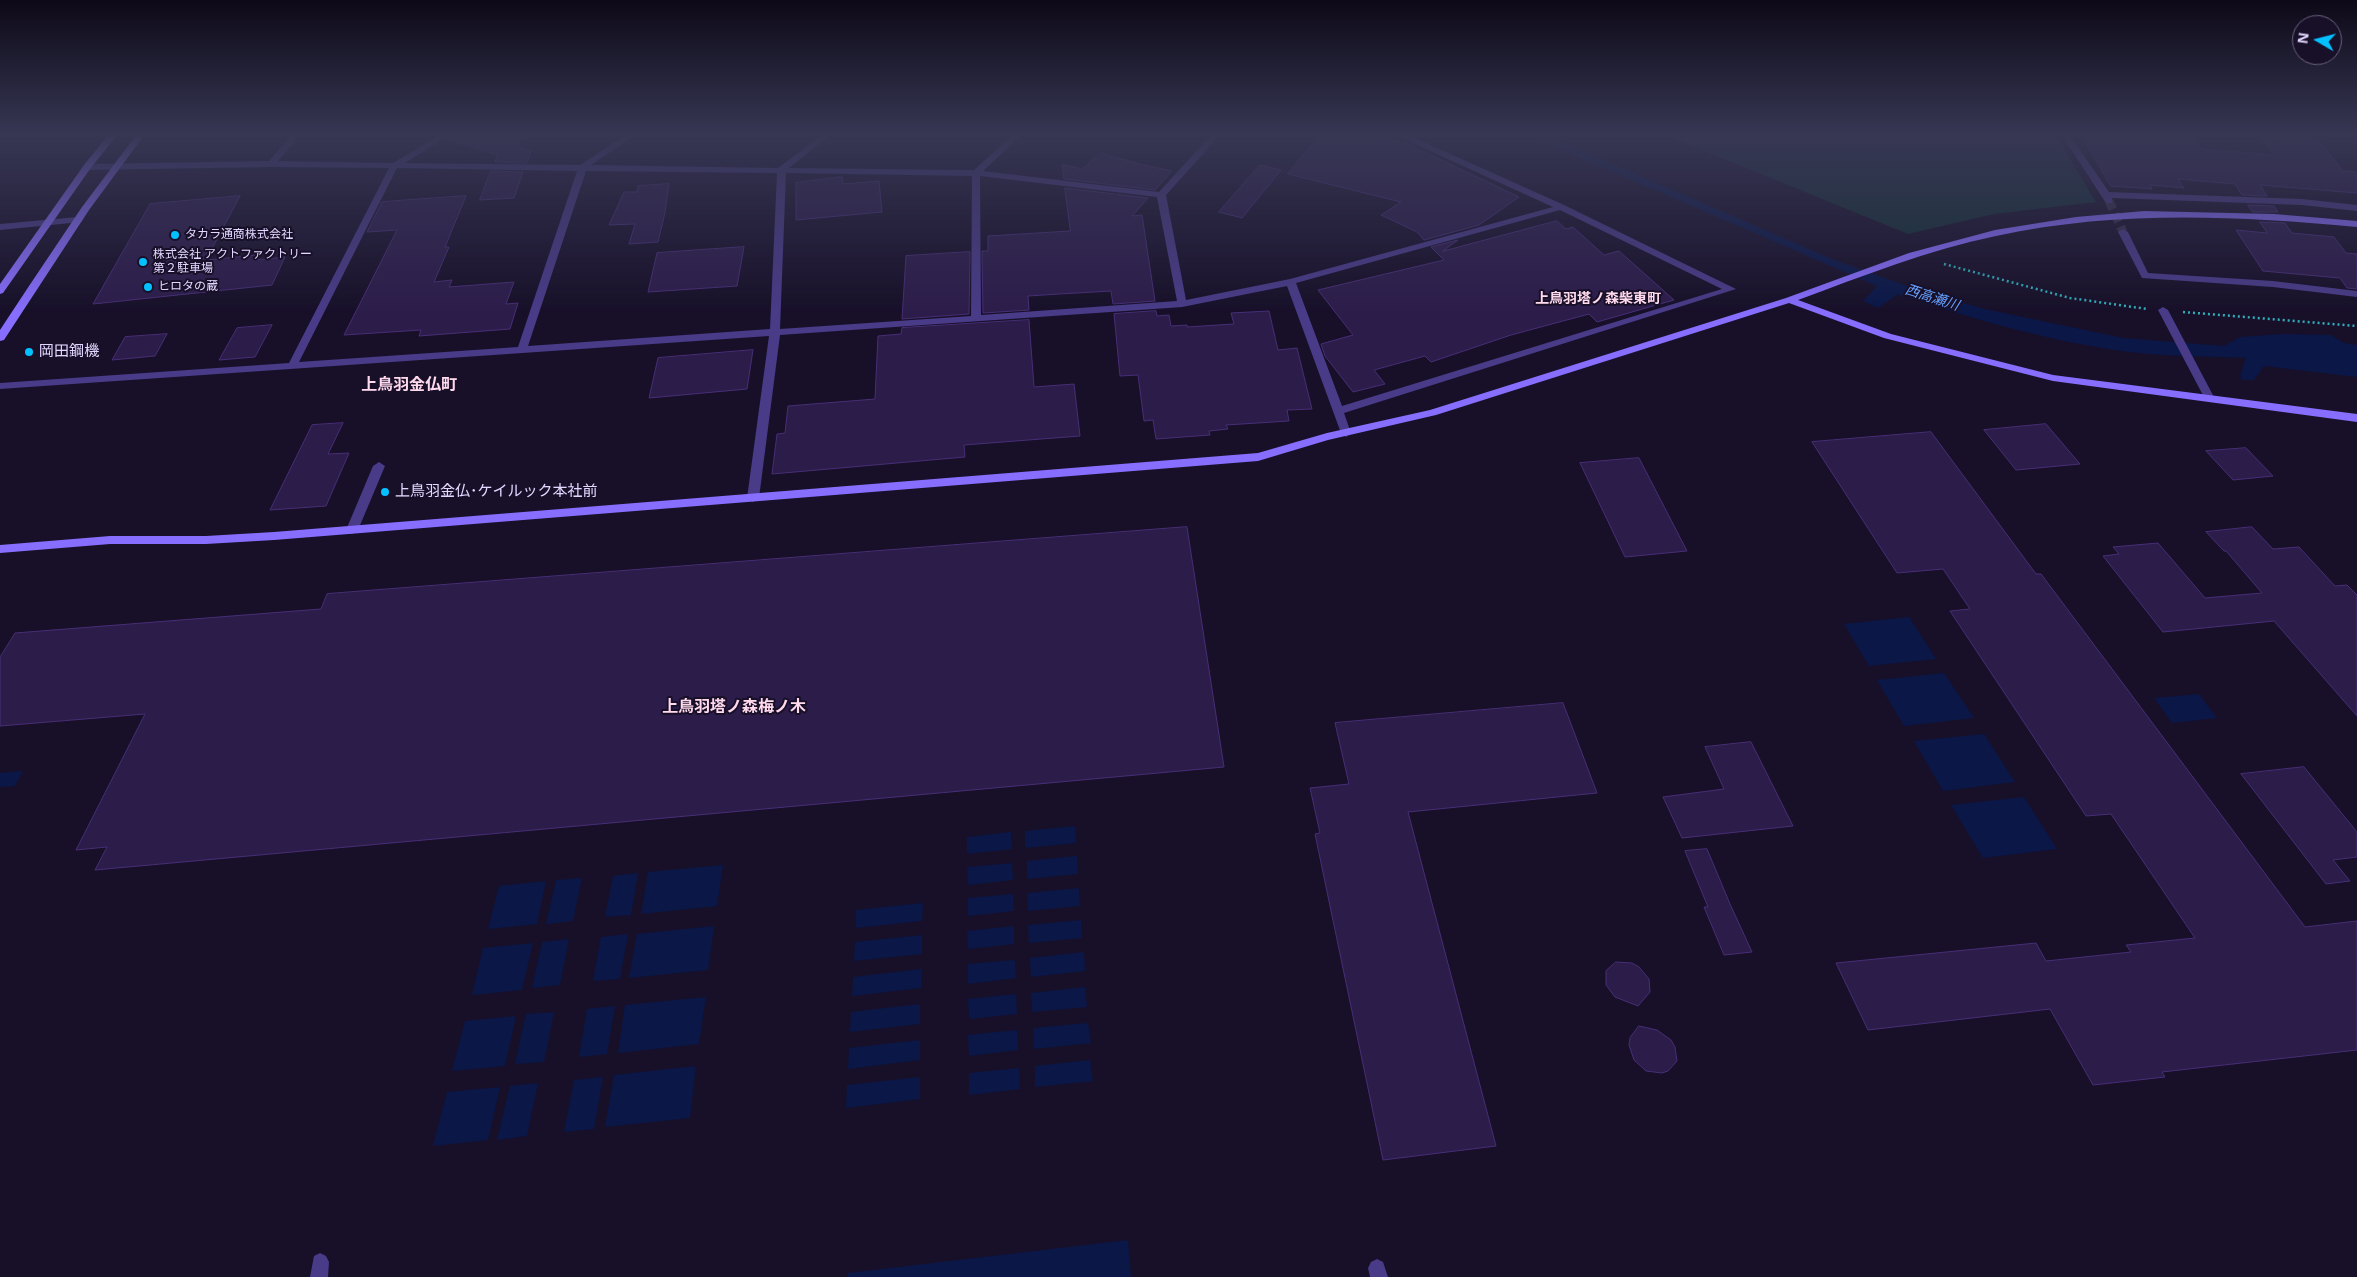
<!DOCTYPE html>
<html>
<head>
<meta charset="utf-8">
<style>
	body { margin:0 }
	#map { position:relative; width:2357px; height:1277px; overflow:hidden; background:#181029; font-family:"Open Sans",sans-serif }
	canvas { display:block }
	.north { position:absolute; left:2292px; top:15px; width:50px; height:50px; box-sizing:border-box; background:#181029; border:1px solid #69607f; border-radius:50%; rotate:278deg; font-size:14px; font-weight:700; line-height:20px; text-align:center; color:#e2d7ff }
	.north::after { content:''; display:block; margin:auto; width:18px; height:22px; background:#03c0ff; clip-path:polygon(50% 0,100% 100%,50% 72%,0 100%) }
</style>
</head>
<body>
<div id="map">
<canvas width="2357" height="1277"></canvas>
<div class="north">N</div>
</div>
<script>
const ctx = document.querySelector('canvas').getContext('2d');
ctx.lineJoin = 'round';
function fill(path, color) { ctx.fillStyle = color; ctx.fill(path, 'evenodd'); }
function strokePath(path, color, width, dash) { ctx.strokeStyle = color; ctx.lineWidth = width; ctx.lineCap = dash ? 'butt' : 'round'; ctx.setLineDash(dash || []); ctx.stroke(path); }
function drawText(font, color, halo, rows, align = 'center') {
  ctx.font = font + ' "Open Sans","Noto Sans JP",sans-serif'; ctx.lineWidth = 4; ctx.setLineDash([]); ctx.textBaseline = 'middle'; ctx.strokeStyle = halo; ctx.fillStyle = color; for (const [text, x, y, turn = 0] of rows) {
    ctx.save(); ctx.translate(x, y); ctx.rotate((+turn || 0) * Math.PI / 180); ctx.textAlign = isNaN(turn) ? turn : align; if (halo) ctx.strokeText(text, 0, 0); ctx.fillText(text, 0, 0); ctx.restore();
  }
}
fill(new Path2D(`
	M1663,134H2055L2096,202L1994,214L1908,234Z`), '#132f33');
fill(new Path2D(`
	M1525,134H1544L1832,259L1930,294L1985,309L2123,338L2224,346L2240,337L2282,334L2331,335L2344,343L2357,345V377L2264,366L2254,380H2242L2240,376L2246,358C2207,356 2169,357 2130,352C2051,342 1973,319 1898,294L1878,308L1863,301L1877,286Z
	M1909,617L1936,659L1869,666L1844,624Z
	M1944,673L1974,718L1904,726L1877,680Z
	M2199,694L2217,718L2172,723L2154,698Z
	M1984,734L2015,782L1943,791L1914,741Z
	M23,771L15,786L0,787V773Z
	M2024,797L2057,849L1983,858L1951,805Z
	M1075,826L1076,843L1025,848V831Z
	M1011,832L1012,849L967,854V837Z
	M1077,856L1078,874L1027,879V861Z
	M1012,863L1013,880L968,885L967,867Z
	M723,865L717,906L641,914L648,872Z
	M638,873L631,915L605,917L613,876Z
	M582,878L573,921L546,924L556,880Z
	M546,881L537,924L488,929L499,886Z
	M1079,888L1080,906L1028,911L1027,893Z
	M1013,894L1014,911L968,916V898Z
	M923,903L922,921L856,928V910Z
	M1081,920L1082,938L1029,943L1028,925Z
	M714,926L708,970L629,978L637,934Z
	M1014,926V944L968,949L967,931Z
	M628,934L620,979L593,981L601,937Z
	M922,935V954L854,961L855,942Z
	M569,939L560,985L532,988L542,942Z
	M533,943L522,990L472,995L483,948Z
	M1084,952L1085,971L1031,977L1030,958Z
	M1015,960L1016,978L968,984V964Z
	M921,969V988L852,996L853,977Z
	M1085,987L1087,1007L1032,1012L1031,993Z
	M1016,994L1017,1014L969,1019L968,999Z
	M706,997L699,1044L618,1053L625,1005Z
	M920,1004V1024L850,1032L851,1012Z
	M615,1006L607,1054L579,1057L587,1009Z
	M554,1012L544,1062L515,1064L526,1014Z
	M516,1016L505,1066L452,1071L465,1021Z
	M1088,1023L1091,1043L1034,1049L1033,1028Z
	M1017,1030L1018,1050L969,1056L968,1035Z
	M920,1040V1060L848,1069L849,1048Z
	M1090,1060L1093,1081L1035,1087V1066Z
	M696,1066L690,1118L605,1127L614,1075Z
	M1019,1068L1020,1089L969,1095V1073Z
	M603,1077L594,1129L564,1132L574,1080Z
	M920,1077V1099L846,1108L847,1085Z
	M538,1083L527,1136L497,1140L510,1086Z
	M500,1087L488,1140L433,1146L447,1092Z
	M1128,1240L1131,1277H848V1273Z`), '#0a1747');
const building = new Path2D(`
	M453,134H534L515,145L531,151L527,163L495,162L497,155L447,139Z
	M1320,134H1370L1406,143L1519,197L1479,225L1424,240L1417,232L1381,215L1401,202L1288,174Z
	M2081,134H2193L2202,149L2274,155L2259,135L2318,140L2343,171L2357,172V193L2260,185L2267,196L2242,195L2235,184L2178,179L2184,188L2150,185L2152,189L2111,186Z
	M1100,153L1144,165L1172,171L1155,190L1064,179L1062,164L1082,169Z
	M1260,165L1281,170L1242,218L1219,212Z
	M491,171L523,172L514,198L480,200Z
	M842,177L843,184L879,181L882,212L796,220V183Z
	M669,184L665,213L658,242L629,244L635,224L609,225L624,192H637L638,186Z
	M1065,188L1148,198L1132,216L1142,215L1155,301L1113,304L1111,291L1059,294L1028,296L1029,310L983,313L982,251H988V236L1070,231Z
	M240,196L206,260L257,255L254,260L285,257L272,285L93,304L150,204Z
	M466,196L445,247H449L434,282L452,280L449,287L514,282L506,304L518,303L510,329L419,336L421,330L344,335L397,230L367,232L382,202Z
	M2248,205L2274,206L2278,212H2253Z
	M1557,221L1566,229L1573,227L1604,255L1619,251L1674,300L1597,322L1589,314L1511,335L1431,362L1425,356L1374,370L1385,384L1353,392L1325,356L1321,344L1353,335L1318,290L1444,260L1431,247L1458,240L1443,251Z
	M2260,222L2285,223L2292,233L2334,237L2346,253L2357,254V289L2347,288L2340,278L2263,271L2236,230L2267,233Z
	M744,247L737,286L648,292L657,253Z
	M970,252L969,314L902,319L906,256Z
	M1156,311L1157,316L1169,315L1171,326L1187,325V327L1234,324L1231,313L1269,311L1278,350L1297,348L1312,409L1287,410L1289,421L1226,425L1228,429L1209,431L1210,435L1156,439L1153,420L1144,421L1138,375L1120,376L1114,314Z
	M1029,320L1034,387L1074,384L1080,436L964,445L965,457L772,474L777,434L785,433L788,406L875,399L878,336L901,334L902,328Z
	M272,325L255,357L219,360L237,328Z
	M167,334L155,356L112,360L125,337Z
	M753,350L747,389L649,398L658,358Z
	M343,423L328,454L349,453L326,506L270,510L312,425Z
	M2046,424L2080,464L2016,470L1984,430Z
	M1931,432L2036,574H2041L2305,927L2357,921V1050L2162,1072L2165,1077L2093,1085L2050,1009L1868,1030L1836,963L2036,943L2046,961L2131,952L2126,945L2195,938L2111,814L2086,816L1950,611L1970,609L1943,569L1897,573L1812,442Z
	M2246,448L2273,476L2233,480L2206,451Z
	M1639,458L1687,551L1625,557L1580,463Z
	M1187,527L1224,767L95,870L107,847L76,850L145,714L0,726V657L15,633L321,609L327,594Z
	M2252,527L2273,549L2299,547L2335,586L2347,585L2357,595V716L2274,621L2163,632L2103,556L2119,554L2113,547L2158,543L2205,598L2262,593L2226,551H2224L2206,532Z
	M1563,703L1597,793L1408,812L1496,1146L1383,1160L1315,834L1320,833L1310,788L1349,784L1335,723Z
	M1751,742L1793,826L1682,838L1663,797L1724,789L1705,747Z
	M2304,767L2357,832V857L2333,860L2350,881L2326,884L2241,774Z
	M1707,849L1730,904L1752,952L1724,955L1704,907H1708L1685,851Z
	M1616,962L1632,963L1639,967L1649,979L1650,992L1638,1006L1615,997L1606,985V971Z
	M1639,1026L1657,1030L1671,1040L1675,1047L1677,1061L1668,1071L1662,1073L1646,1071L1634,1060L1629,1045L1630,1038Z`);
fill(building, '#2c1c4a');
strokePath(building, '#472e76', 1);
strokePath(new Path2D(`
	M2109,201L2123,232`), '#362e49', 9, [9, 5]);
strokePath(new Path2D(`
	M1944,264L2070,298L2147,309
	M2183,312L2357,326`), '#2fafbb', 2.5, [2, 3]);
fill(new Path2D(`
	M379,462L385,466L358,530L352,534L348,533L346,530L373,466Z
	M320,1253L326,1256L329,1262L328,1277H310L314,1256Z
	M1377,1259L1383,1262L1388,1277H1370L1368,1268L1371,1262Z`), '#493b88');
fill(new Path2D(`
	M292,134H301L278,161L393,163L441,134H451L405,163L580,165L627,134H637L591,165L778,168L823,134H832L789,168L974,170L1014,134H1023L983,171L1159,192L1212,134H1221L1166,195L1186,300L1290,279L1553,207L1393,134H1406L1564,205L1736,289L1344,413L1351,433L1346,437L1341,433L1287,286L1182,307L780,335L759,498L753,502L747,498L769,336L0,389V383L289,363L389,168L271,167L87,170L83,167L87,164L269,161ZM397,168L577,171L518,347L299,362ZM586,171L777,173L770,329L528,346ZM786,173L972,176L971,316L780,329ZM980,176L1157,197L1177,301L981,315ZM1560,210L1722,289L1342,406L1296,283Z
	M2061,134H2069L2109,192L2302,199L2357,205V211L2302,205L2112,198V203H2106Z
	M78,217L83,220L81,222L0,230V224Z
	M2123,229L2128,232L2148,273L2273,281L2357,291V297L2273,287L2142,278L2118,232Z
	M2163,307L2168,310L2215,399L2214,401L2210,402L2205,399L2158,310Z`), '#493b88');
fill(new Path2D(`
	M109,134H118L90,169L3,293L0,294V284L84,165Z
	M137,134H145L89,210L4,340L0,341V330L29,286L82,207Z
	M2144,211L2274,214L2357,221V227C2235,216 2117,210 1996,236C1928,250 1863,276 1798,300L1891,334L2053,375L2357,414V422L2053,381L1884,338L1789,303L1436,415L1328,440L1258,461L274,540L206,544H110L0,553V545L110,536H206L274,532L1258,453L1327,433L1430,410L1786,298L1909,253L1995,230L2076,217Z`), '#886eff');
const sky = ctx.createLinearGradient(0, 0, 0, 313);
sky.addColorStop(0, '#0d0917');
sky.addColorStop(0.43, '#373754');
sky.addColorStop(1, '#37375400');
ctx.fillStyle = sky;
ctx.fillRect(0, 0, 2357, 313);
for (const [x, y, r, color] of [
	[175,235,5,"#03c0ff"],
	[143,262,5,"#03c0ff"],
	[148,287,5,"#03c0ff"],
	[29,352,5,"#03c0ff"],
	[385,492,5,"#03c0ff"]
]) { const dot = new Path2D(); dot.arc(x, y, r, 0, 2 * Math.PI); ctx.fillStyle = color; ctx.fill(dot); strokePath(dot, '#181029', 2); }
drawText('12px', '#e2d7ff', '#181029', [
	["タカラ通商株式会社",185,235],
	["株式会社 アクトファクトリー",153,255],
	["第２駐車場",153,269],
	["ヒロタの蔵",158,287]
], 'left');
drawText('italic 14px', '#65a1ff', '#181029', [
	["西高瀬川",1932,298,18]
]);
drawText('bold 14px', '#ffd9ec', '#181029', [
	["上鳥羽塔ノ森柴東町",1598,299]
]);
drawText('15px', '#e2d7ff', '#181029', [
	["岡田鋼機",39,352],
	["上鳥羽金仏･ケイルック本社前",395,492]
], 'left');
drawText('bold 16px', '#ffd9ec', '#181029', [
	["上鳥羽金仏町",409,385],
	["上鳥羽塔ノ森梅ノ木",734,707]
]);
</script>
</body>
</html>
